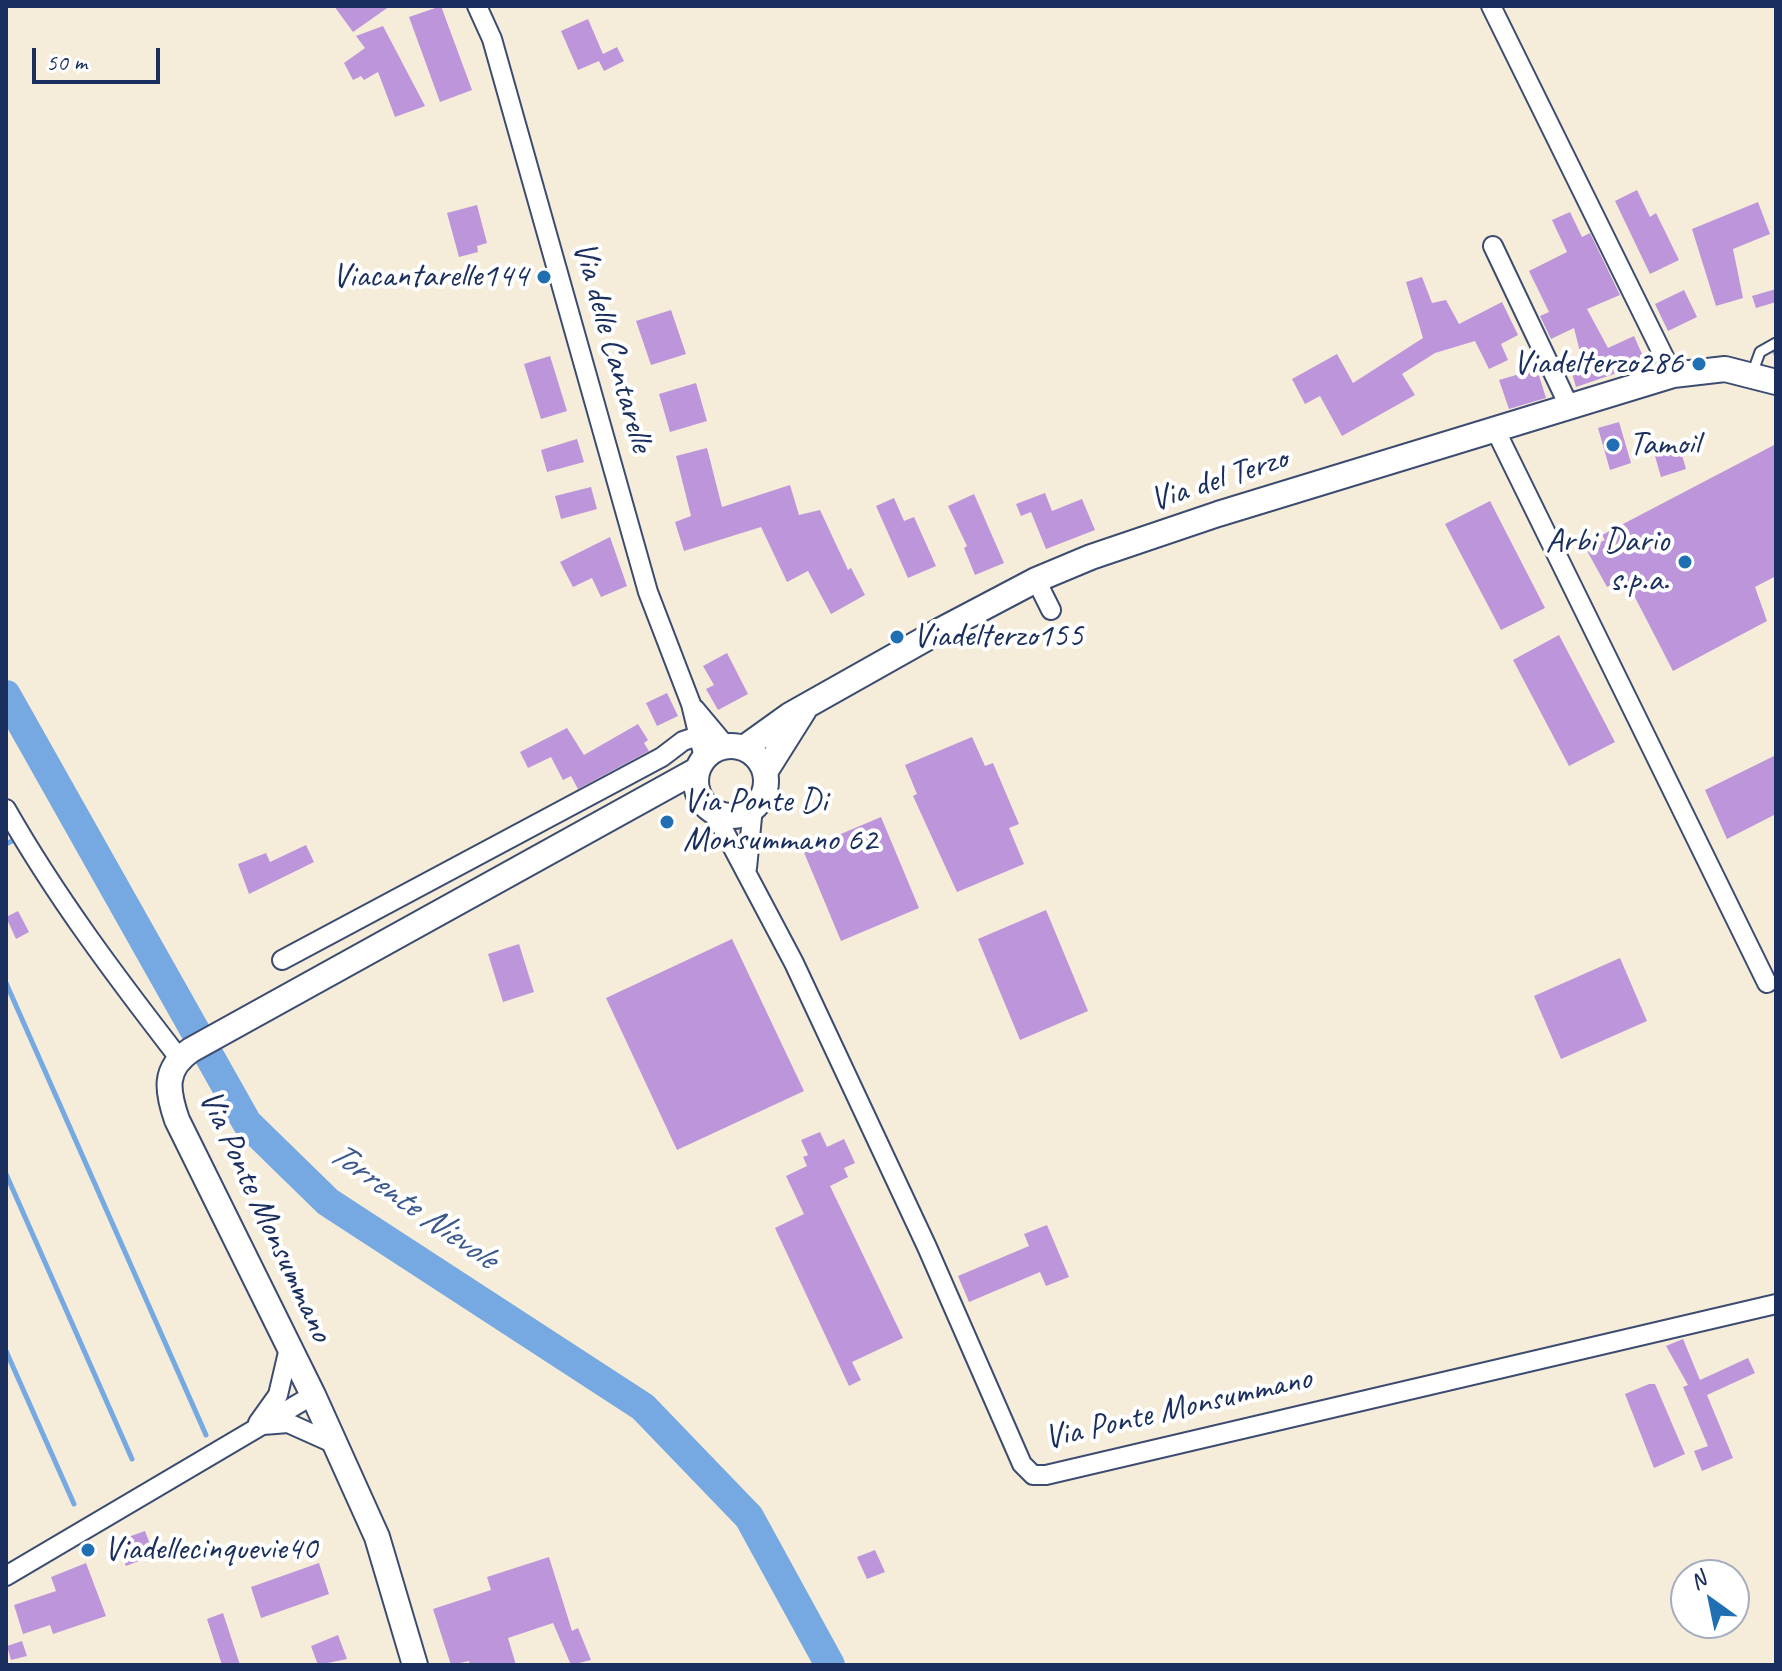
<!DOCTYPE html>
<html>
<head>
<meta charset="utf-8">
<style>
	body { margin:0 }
	#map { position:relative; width:1782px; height:1671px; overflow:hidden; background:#f5edda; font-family:Caveat,sans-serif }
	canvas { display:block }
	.frame { position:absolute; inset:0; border:8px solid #1b2f5e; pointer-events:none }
	.north { position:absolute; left:1670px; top:1559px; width:80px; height:80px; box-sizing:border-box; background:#fff; border:2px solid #a4acbf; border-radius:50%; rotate:327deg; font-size:22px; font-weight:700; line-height:32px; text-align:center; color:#1b2f5e }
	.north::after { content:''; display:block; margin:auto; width:28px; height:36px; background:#1f6fb2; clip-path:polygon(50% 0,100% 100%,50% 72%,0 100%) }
	.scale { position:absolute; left:32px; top:48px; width:128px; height:36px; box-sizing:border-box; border:4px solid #1b2f5e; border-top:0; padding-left:10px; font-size:24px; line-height:28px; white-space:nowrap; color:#1b2f5e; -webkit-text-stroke:6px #fff; paint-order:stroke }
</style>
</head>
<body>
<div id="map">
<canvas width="1782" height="1671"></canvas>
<div class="frame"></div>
<div class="north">N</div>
<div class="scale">50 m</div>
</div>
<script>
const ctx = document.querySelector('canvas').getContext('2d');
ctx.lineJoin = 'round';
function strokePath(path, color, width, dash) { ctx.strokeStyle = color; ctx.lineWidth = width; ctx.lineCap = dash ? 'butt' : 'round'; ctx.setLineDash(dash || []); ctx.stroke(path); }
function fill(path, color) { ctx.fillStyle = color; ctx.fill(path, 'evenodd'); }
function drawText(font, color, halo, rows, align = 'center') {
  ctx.font = font + ' Caveat,sans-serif'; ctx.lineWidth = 8; ctx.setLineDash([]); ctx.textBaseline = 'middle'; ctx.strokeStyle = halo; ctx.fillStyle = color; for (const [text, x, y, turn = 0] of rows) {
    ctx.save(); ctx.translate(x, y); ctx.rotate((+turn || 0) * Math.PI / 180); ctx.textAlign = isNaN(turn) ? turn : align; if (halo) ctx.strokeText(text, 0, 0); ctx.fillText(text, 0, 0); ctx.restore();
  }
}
strokePath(new Path2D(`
	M1775,352L1776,354
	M6,844L14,840
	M6,983L206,1435
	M6,1174L132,1459
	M6,1351L74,1504`), '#76a8e2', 5);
strokePath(new Path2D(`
	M6,695L247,1123L328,1202L643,1407L749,1517L830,1665`), '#76a8e2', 30);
fill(new Path2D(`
	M334,6H390L353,32Z
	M441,6L472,90L440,102L409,17Z
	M588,19L603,54L617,47L624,61L604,71L599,61L578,70L561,31Z
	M383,26L425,106L395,117L378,72L364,80L361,76L353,80L344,63L365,48L356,36Z
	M1637,190L1650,217L1656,213L1679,260L1650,274L1615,201Z
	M1758,202L1770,234L1733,249L1743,298L1716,306L1692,229Z
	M477,205L487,243L477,246L478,252L459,257L447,213Z
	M1570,212L1582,237L1590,233L1620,295L1587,309L1608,348L1634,336L1646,363L1576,387L1568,360L1581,356L1574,328L1551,339L1540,316L1549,312L1529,271L1567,252L1552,220Z
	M1422,277L1432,303L1446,300L1459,324L1502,302L1518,335L1501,344L1508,360L1489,369L1475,341L1435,353L1402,374L1415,395L1342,436L1320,396L1305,404L1292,379L1337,354L1353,383L1423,338L1406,282Z
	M1776,289V302L1756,308L1752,296Z
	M1684,290L1697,317L1668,331L1655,304Z
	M671,310L686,354L651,365L636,321Z
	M550,356L567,411L541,419L524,364Z
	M1537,369L1546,398L1509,409L1499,380Z
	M696,383L707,421L670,432L659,394Z
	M1619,422L1631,463L1610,470L1598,428Z
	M577,439L584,462L547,472L541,450Z
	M1776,444V576L1755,587L1767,621L1673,671L1625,578L1607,587L1586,549L1605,540L1602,535Z
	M707,448L722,507L790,485L799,515L820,510L848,570L851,568L865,595L831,614L808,571L787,582L761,527L684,551L675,522L691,516L676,456Z
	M1680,448L1686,469L1661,477L1655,456Z
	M591,487L597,509L561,519L555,496Z
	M1045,493L1052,511L1082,499L1095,530L1046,549L1031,512L1021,516L1016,504Z
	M974,494L1004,563L975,575L964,548L967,546L948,506Z
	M894,498L904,521L914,517L936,566L908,578L876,506Z
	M1490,501L1545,608L1501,630L1445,524Z
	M610,537L627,586L601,597L592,578L573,587L560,562Z
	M1559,635L1615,742L1569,766L1513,660Z
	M727,653L748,694L718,710L706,689L714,685L703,666Z
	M667,693L678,716L657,726L646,703Z
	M638,724L648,740L644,743L649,751L578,789L571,776L563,780L551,757L528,768L520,752L567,728L584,755Z
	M972,737L985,766L993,763L1019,824L1009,828L1024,864L957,892L913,796L917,794L905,765Z
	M1776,755V814L1727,839L1705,790Z
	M881,817L919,908L841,941L803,850Z
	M306,845L314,862L249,894L238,864L266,853L270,862Z
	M1046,910L1088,1011L1020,1040L978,939Z
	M18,911L29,932L16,939L6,917Z
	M732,939L804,1091L677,1150L606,998Z
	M519,944L534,992L503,1002L488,954Z
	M1620,958L1647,1021L1561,1059L1534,996Z
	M820,1132L827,1147L844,1139L855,1163L844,1168L848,1177L830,1186L903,1338L852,1362L861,1380L849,1386L775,1228L804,1214L786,1176L807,1166L803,1157L808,1155L801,1140Z
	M1047,1225L1069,1277L1046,1286L1040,1272L969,1302L958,1276L1029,1246L1024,1234Z
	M1683,1339L1700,1380L1748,1358L1755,1373L1707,1395L1733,1458L1702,1471L1694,1451L1708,1446L1683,1387L1688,1385L1666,1346Z
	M1649,1384H1655L1685,1454L1654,1468L1625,1394Z
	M145,1531L154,1555L126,1566L117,1541Z
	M875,1550L885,1572L867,1579L857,1557Z
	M549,1557L572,1631L578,1628L591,1660L571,1665L553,1623L508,1638L516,1665H470L469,1661L451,1665L433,1609L491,1590L487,1577Z
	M86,1563L106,1616L53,1634L50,1625L23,1634L14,1605L56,1591L51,1577Z
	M319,1563L329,1594L261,1618L251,1587Z
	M223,1613L240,1665H222L207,1619Z
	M338,1635L347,1659L318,1665L311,1646Z
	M22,1641L27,1656L11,1660L7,1646Z`), '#bd95da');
const lane = new Path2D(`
	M1752,374L1760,352L1776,343`);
const street = new Path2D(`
	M477,6L492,39L648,592L691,704L704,758
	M1491,6L1673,375
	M1493,246L1569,406
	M1495,429L1767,983
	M1036,580L1051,610
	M695,709L726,746
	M6,809C56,897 117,978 179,1058
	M714,812L794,963L927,1247L1022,1464L1033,1475H1046L1776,1304
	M747,868L753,807
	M282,960L662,757L683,741L698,736
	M258,1423L278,1395L289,1348
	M263,1425L288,1423L335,1444
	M6,1576L313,1395`);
const secondary = new Path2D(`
	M696 781a35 35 0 1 1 70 0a35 35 0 1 1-70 0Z
	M744,748L790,715L941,630L1036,580L1091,557L1218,514L1673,375L1725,369L1776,382
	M765,772L804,710
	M415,1665L377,1537L313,1395L177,1120C167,1091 163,1069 191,1050L697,770`);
strokePath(lane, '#3c4c71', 13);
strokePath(street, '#3c4c71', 22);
strokePath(secondary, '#3c4c71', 28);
strokePath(lane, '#fff', 9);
strokePath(street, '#fff', 18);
strokePath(secondary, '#fff', 24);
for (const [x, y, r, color] of [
	[544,277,8,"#1f6fb2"],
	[1699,364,8,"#1f6fb2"],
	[1613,445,8,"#1f6fb2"],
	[1685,562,8,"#1f6fb2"],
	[897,637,8,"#1f6fb2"],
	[667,822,8,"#1f6fb2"],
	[88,1550,8,"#1f6fb2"]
]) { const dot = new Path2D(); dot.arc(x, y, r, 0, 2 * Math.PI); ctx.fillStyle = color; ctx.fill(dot); strokePath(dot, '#fff', 3); }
drawText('34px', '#1b2f5e', '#fff', [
	["Viacantarelle144",528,277,"right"],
	["Viadelterzo286",1683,364,"right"],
	["Tamoil",1629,445],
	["Arbi Dario",1669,542,"right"],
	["s.p.a.",1669,581,"right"],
	["Viadelterzo155",913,637],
	["Via Ponte Di",683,802],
	["Monsummano 62",683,841],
	["Viadellecinquevie40",104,1550]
], 'left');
drawText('34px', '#1b2f5e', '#fff', [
	["Via delle Cantarelle",612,347,74],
	["Via del Terzo",1219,480,-18],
	["Via Ponte Monsummano",265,1216,65],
	["Via Ponte Monsummano",1178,1409,-13]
]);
drawText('italic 36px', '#3b598c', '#fff', [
	["Torrente Nievole",412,1206,35]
]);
</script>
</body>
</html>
